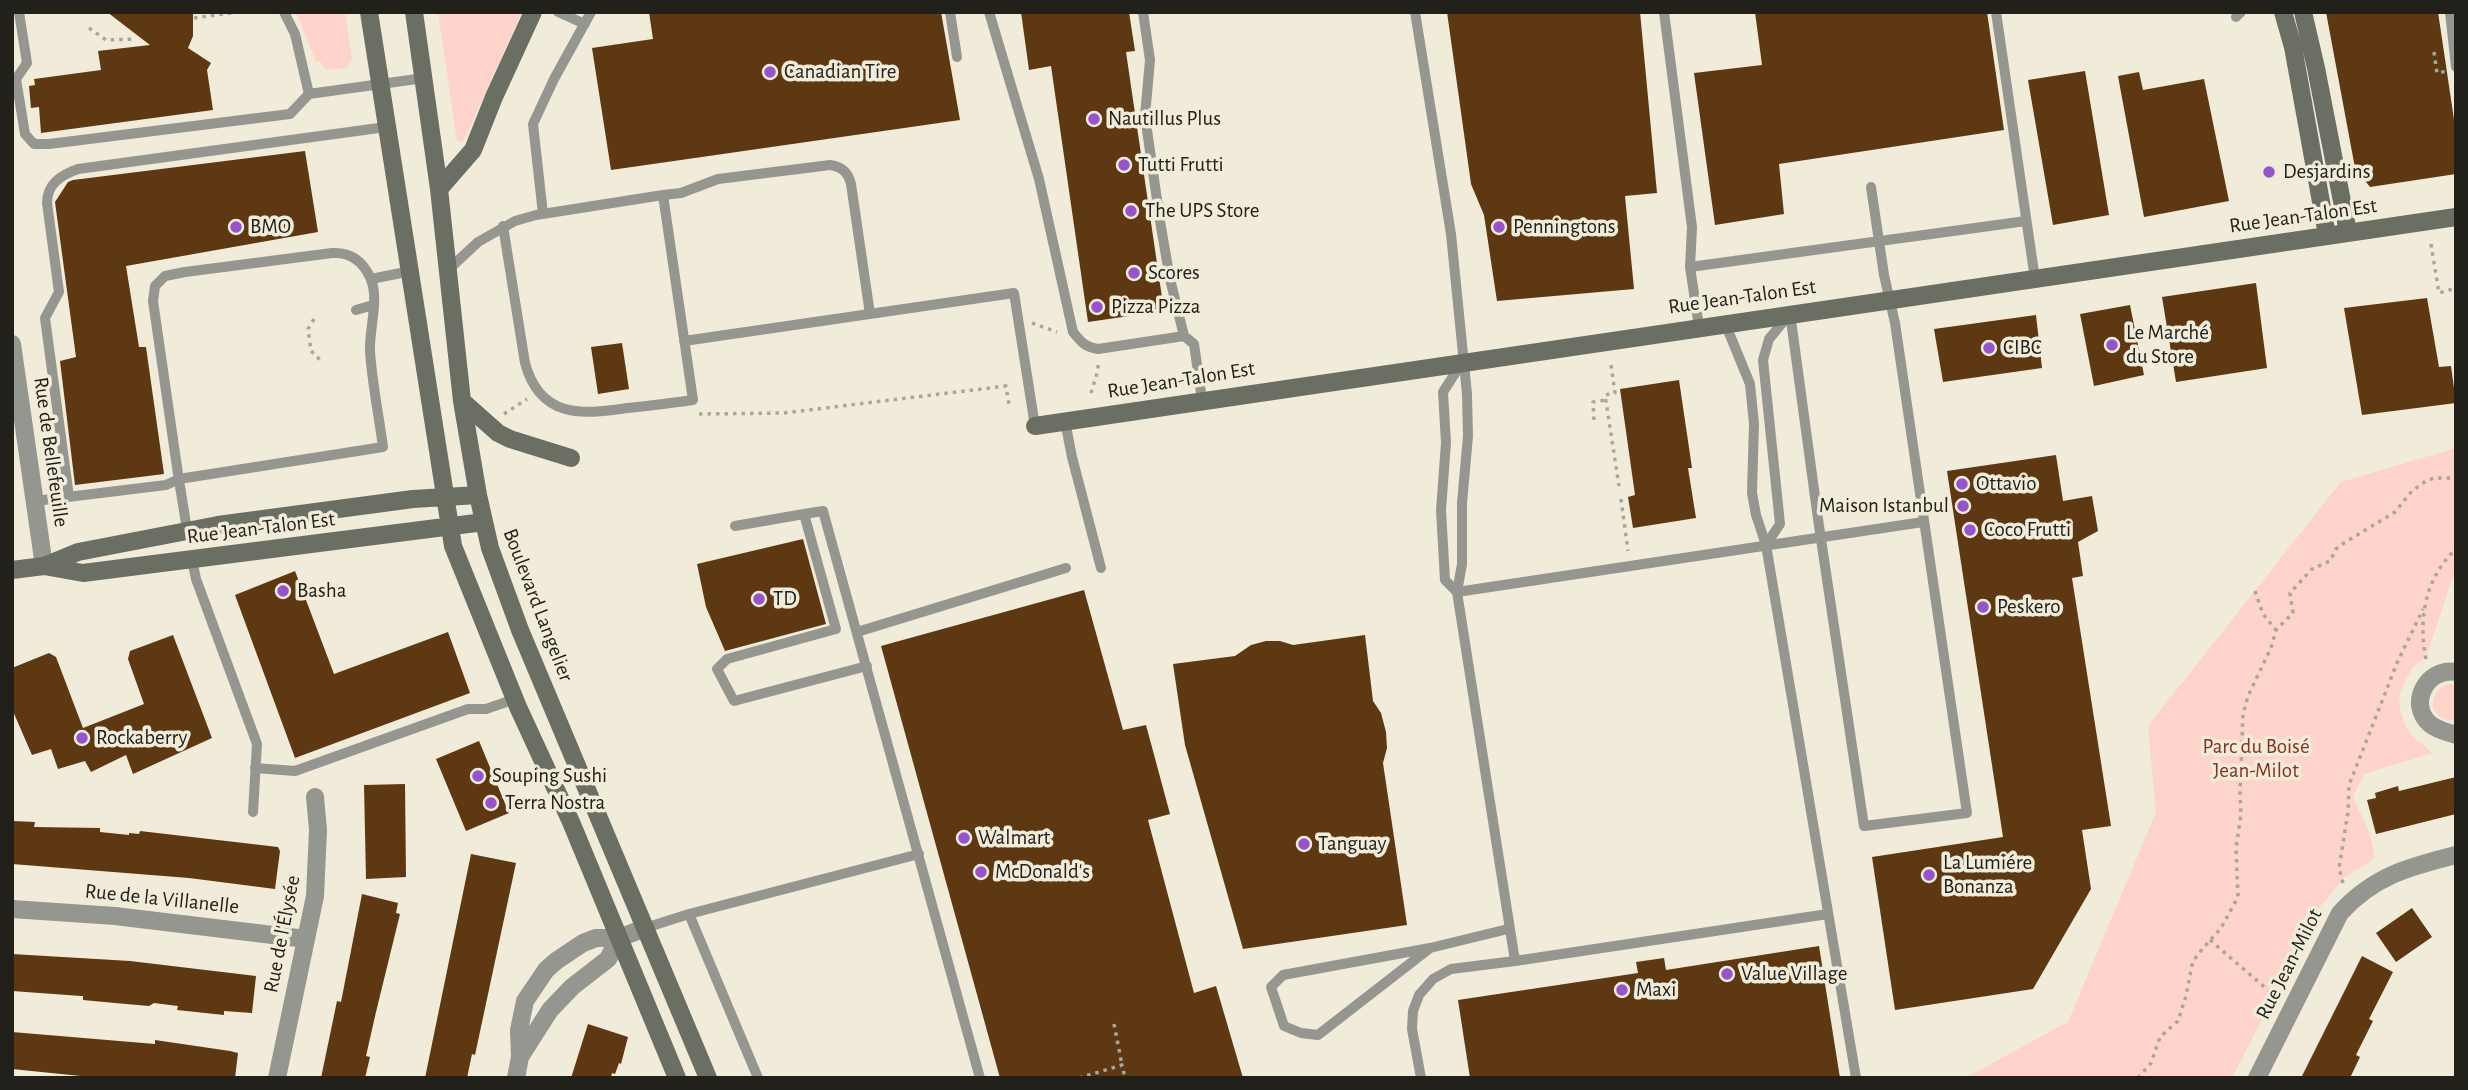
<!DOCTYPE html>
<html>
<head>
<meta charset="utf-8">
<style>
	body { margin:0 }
	#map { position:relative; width:2468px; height:1090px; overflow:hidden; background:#f1ebda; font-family:"Alegreya Sans",sans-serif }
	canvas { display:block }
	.frame { position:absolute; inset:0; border:14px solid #22201a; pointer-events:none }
</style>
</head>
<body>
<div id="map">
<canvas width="2468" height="1090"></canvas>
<div class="frame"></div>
</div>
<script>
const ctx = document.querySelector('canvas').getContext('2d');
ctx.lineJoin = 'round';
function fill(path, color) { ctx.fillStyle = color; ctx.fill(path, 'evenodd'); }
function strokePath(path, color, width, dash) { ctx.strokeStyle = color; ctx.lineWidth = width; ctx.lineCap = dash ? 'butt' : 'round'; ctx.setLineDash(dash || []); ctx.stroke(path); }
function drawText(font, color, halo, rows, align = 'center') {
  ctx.font = font + ' "Alegreya Sans",sans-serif'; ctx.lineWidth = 7; ctx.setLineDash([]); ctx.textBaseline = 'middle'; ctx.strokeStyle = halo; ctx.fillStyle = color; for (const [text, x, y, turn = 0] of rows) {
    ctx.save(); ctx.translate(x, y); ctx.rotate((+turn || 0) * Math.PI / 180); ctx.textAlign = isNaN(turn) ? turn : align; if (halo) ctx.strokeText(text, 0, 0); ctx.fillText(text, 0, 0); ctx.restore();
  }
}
fill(new Path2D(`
	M296,12H345L352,59L346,68L326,70L320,61L316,62Z
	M438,12H522L463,142L457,141Z
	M2456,448V568L2426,657L2412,668L2400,692L2399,705L2406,728L2414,738L2433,753L2364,774L2353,797L2370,834L2375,858L2345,877L2318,909L2232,1078H1965L2068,1022L2156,812L2148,726L2341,482Z
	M2449,684L2456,685V721C2445,721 2438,717 2433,708C2432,695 2438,687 2449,684Z`), '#fed3c9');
fill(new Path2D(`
	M107,12H193V36L188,48L211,63L207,70L213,110L41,133L39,107L31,108L29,86L35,85L34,79L101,70L98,51L150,45Z
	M649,12H941L960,120L611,170L592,48L653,39Z
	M1021,12H1129L1135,51L1126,52L1164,311L1088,322L1051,66L1029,70Z
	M1447,12H1640L1657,193L1625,196L1634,289L1497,301L1484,215L1471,184Z
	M1755,12H1987L2004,130L1779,164L1784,214L1715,225L1694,73L1762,65Z
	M2326,12H2438L2456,133V174L2370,187L2355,168Z
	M2085,71L2109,215L2053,225L2028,80Z
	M2139,72L2143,90L2204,79L2229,201L2144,217L2118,76Z
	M305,151L318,232L126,266L139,347H146L164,474L75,485L60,361L76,357L55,202L68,182L73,180Z
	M2256,283L2267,368L2176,382L2162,297Z
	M2427,298L2439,367L2451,366L2456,403L2362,415L2344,308Z
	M2130,305L2144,375L2094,386L2080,314Z
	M2036,315L2042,368L1943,382L1934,329Z
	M622,343L629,389L598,394L591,347Z
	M1679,380L1692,468H1688L1696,518L1633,528L1628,497L1635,495L1620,389Z
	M2056,455L2063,501L2092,496L2098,531L2078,542L2083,576L2072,578L2111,826L2082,830L2091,889L2033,989L1895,1010L1872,857L2003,837L1947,471Z
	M803,539L826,624L725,651L706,607L697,564Z
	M295,571L334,674L448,632L470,693L295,758L235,595Z
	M1084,590L1123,730L1146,725L1170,814L1148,820L1194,993L1216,986L1243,1078H1000L881,646Z
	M173,635L212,738L133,774L126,755L91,772L85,761L58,769L51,749L32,755L12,709V668L49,653L56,657L83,728L144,704L128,659L130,651Z
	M1365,635L1373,701L1381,713L1386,732L1387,748L1383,763L1407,925L1243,949L1185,745L1173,664L1235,656L1251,645L1266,641H1280L1293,645Z
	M479,741L509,813L466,831L436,759Z
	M2456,777V814L2376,834L2367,800L2376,798L2375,793L2398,786L2399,791Z
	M405,784L406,877L366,879L364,785Z
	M12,821L35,822L34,827L100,828V832L129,835V833L139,834L140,831L278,847L280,851L275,889L189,878L12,864Z
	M471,854L516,863L475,1055L472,1054L467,1078H425Z
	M362,894L398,903L396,913L400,914L376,1012L366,1056L370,1057L365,1078H321L337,1001L341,1002Z
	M2412,908L2432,937L2396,962L2376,933Z
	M1819,946L1840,1078H1470L1458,1000L1638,973L1636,962L1664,958L1666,970Z
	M12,954L130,961L256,976L252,1013L224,1011V1015L177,1010L178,1006L154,1003L149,1006L115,1003L83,1000V996H81L12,991Z
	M2362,956L2393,972L2369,1019L2373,1021L2356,1055L2360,1057L2350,1078H2301Z
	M588,1024L628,1037L621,1064L619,1063L615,1074L612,1073L611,1078H571Z
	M12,1032L155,1044V1040L230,1051L238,1053L235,1078H100L12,1069Z`), '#5d3813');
strokePath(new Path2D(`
	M194,18L238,12
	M89,28L106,40L136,39
	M2434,52L2437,73L2443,72V70
	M2431,244L2439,293L2456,288
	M314,319L308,329L311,351L321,361
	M1032,323L1057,332
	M1611,365L1615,393L1605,395L1619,486
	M1091,393L1098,370V361
	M504,414L527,399
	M699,414L784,413L1006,386L1009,404
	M1594,420L1593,402L1606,400
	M1621,499L1628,551
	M2255,591L2263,614L2276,630
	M2426,659C2418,619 2425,578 2456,549
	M2343,883L2339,868L2348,812L2349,785L2397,663L2423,609
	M2210,940L2276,997
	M1114,1024L1122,1065
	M1079,1078L1122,1065L1125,1078
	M2138,1078L2151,1063L2160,1037L2178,1021L2186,996L2192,965L2197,955L2221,928L2238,897L2236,848L2241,814L2240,792L2243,714L2248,696L2271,648L2276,630L2293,613L2290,593L2312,569L2330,561L2336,549L2344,543L2395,512L2412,491L2426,481L2434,478H2456`), '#aaa699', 3.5, [3.5, 5]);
strokePath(new Path2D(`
	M19,12L27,63L16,79L25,134L34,144H49L290,114L309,94
	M284,12L295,34L309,94L424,78
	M558,12L585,24
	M950,12L957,57
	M989,12L1039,179L1073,332C1081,342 1085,347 1098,349L1184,336
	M1143,12L1150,60L1145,116L1160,221L1170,279L1184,336L1194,344L1202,400
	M1415,12L1451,234L1467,394L1468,436L1462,503V564L1457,592L1515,961
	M1664,12L1692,227L1690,267L1699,327
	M1996,12L2035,279
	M2450,12L2456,67
	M2236,17L2241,12
	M663,195L681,193L718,179L830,165C842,167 848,172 851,184L870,314
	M543,214L533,124L554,79L591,12
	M1690,267L2026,221
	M447,271L478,242L515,221L536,215L663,195L693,400C671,403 649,406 627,408C581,415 540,418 525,363L503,226
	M371,279L411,271
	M356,310L373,305
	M1790,313L1819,526L1864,826L1967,813L1895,323L1884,275L1871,187
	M1725,323L1750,384L1754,424L1752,493L1756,515L1766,545L1856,1078
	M684,341L1014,293L1035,426
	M1065,421L1072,457L1101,568
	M69,497L45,318L59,292L47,203C47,184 61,175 78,169L386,127
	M35,501L166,485L179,479L383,447C379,416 372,383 370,351C369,328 380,298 370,277C362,260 349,252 332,253L185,272L165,276L155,286L153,301L177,467C180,488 184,509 187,531
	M804,514L823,511L980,1078
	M735,526L804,514L836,629L727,659L717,669L734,701L867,666
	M1766,545L1780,524L1763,360L1769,339L1788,316
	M192,560L196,579L257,744L253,812
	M1457,592L1923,522
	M1457,592L1445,580L1441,510L1446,443L1443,392L1463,361
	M857,632L1066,568
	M255,768L295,771L468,709H486L515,699
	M689,914L758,1078
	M645,928L689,914L919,854
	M1430,948L1318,1035L1301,1033L1284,1026L1271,987L1283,975L1430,948L1508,929
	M1421,1078L1412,1029L1413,1011L1419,995L1433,979L1451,969L1515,961L1828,914`), '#94968f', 10);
strokePath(new Path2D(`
	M12,344L44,566
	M2456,672C2427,667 2407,704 2430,724C2437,730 2447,732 2456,735
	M12,909L115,916L306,939
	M520,1057L550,1010L572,987L608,959L619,938
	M277,1078L315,896L318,830L315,797
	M516,1078L520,1057L519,1030L525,1001L546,970L556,961L583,943L596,938H619L645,928
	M2257,1078L2340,913C2374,876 2408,867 2456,855`), '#94968f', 18);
strokePath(new Path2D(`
	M369,12L453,546L518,707L571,822L677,1078
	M414,12L439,189L462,401L478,495L490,548L520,630L708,1078
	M2283,12L2293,47L2327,235
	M2303,12L2316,68L2348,232
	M439,189L473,150L494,97L533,12
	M462,401L498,433L510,439L571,458
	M1035,426L2456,217
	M44,566L83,573L484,522
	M12,570L44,566L78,552L218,525L413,499L478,495`), '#6b6e63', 18);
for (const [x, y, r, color] of [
	[770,72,7,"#9754c9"],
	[1094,119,7,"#9754c9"],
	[1124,165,7,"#9754c9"],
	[2269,172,7,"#9754c9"],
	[1131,211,7,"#9754c9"],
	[236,227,7,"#9754c9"],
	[1499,227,7,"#9754c9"],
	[1134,273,7,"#9754c9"],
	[1097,307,7,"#9754c9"],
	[2112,345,7,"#9754c9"],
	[1989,348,7,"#9754c9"],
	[1962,484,7,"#9754c9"],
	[1963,506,7,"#9754c9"],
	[1970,530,7,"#9754c9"],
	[283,591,7,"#9754c9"],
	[759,599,7,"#9754c9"],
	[1983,607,7,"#9754c9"],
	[82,738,7,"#9754c9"],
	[478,776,7,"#9754c9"],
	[491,803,7,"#9754c9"],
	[964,838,7,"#9754c9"],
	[1304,844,7,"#9754c9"],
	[981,872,7,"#9754c9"],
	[1929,875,7,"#9754c9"],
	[1727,974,7,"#9754c9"],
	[1622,990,7,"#9754c9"]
]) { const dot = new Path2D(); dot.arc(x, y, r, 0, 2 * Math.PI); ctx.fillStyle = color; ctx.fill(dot); strokePath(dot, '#f1ebda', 2.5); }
drawText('21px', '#22201a', '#f1ebda', [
	["Canadian Tire",784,72],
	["Nautillus Plus",1108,119],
	["Tutti Frutti",1138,165],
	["Desjardins",2283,172],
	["The UPS Store",1145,211],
	["BMO",250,227],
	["Penningtons",1513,227],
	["Scores",1148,273],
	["Pizza Pizza",1111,307],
	["Le Marché",2126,333],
	["du Store",2126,357],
	["CIBC",2003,348],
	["Ottavio",1976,484],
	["Maison Istanbul",1949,506,"right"],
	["Coco Frutti",1984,530],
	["Basha",297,591],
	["TD",773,599],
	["Peskero",1997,607],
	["Rockaberry",96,738],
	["Souping Sushi",492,776],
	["Terra Nostra",505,803],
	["Walmart",978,838],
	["Tanguay",1318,844],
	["La Lumiére",1943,863],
	["Bonanza",1943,887],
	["McDonald's",995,872],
	["Value Village",1741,974],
	["Maxi",1636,990]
], 'left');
drawText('21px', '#22201a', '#f1ebda', [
	["Rue Jean-Talon Est",2303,216,-8],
	["Rue Jean-Talon Est",1742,297,-8],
	["Rue Jean-Talon Est",1181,380,-9],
	["Rue de Bellefeuille",51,452,82],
	["Rue Jean-Talon Est",261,528,-7],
	["Boulevard Langelier",538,605,69],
	["Rue de la Villanelle",162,899,6],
	["Rue de l'Élysée",282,934,-79],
	["Rue Jean-Milot",2289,964,-63]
]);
drawText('21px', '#873220', '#f1ebda', [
	["Parc du Boisé",2256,747],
	["Jean-Milot",2256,771]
]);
</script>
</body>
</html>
